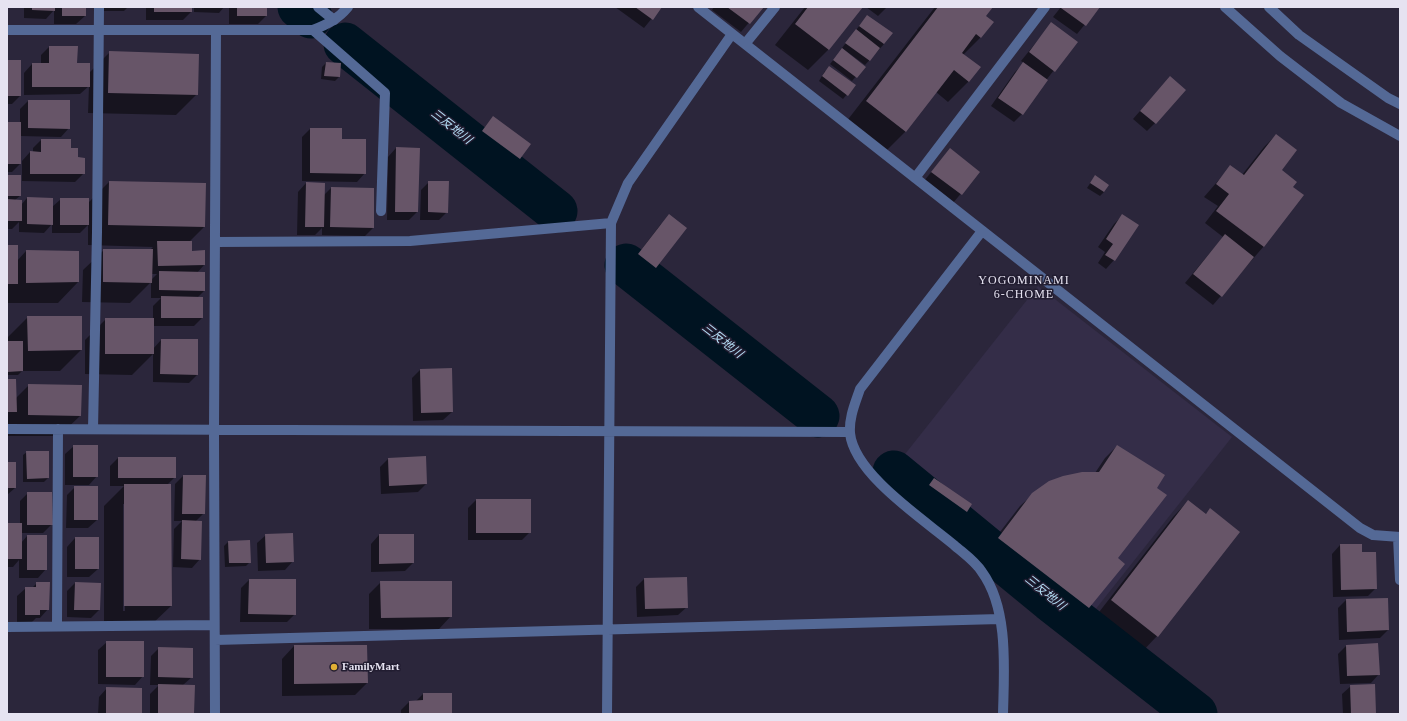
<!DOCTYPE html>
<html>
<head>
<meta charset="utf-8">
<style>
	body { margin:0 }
	#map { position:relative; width:1407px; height:721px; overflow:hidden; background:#2b263b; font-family:"Times New Roman",serif }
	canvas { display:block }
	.frame { position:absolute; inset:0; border:8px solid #e6e3f1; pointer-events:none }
</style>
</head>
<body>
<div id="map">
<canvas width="1407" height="721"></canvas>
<div class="frame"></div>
</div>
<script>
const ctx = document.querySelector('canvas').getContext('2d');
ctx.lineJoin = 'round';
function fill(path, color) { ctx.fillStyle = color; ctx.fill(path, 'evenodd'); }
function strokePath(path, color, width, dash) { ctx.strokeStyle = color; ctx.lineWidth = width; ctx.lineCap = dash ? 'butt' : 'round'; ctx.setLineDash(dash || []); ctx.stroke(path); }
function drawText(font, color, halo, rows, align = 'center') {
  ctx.font = font + ' "Times New Roman","Noto Sans JP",serif'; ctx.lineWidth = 3; ctx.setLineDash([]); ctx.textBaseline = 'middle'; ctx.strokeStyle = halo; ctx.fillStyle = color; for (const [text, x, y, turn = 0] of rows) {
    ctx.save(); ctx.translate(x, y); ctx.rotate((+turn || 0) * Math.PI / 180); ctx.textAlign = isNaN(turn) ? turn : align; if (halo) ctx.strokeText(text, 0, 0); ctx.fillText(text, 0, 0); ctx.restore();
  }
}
fill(new Path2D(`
	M1038,286L1232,437L1091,615L898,463Z`), '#342d48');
fill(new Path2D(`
	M24,7H85V16L76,24H54V10L46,19L24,18Z
	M100,7H128L124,11H100Z
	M146,7H191V12L183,20H146Z
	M194,7H224L219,13L194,12Z
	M229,7H266V16L258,24H229Z
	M615,7H661L644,28Z
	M714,7H762L741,32L712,10Z
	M805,7H861L829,49L808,70L775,45Z
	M866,7H887L878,16Z
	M935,7H991L984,16L981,37L963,55L969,81L948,102L936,92L906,131L885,152L846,122Z
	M1061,7H1099L1077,34L1053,17Z
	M867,16L884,44L865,65L842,48Z
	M1051,24L1076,42L1047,79L1022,114L1014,122L991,106L1015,72L1024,63L1021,61Z
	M49,47L89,73L110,52L197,94L176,115L88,113L89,86L80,94L24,95V73L32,64H41V55Z
	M842,50L864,67L852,81L830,64Z
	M7,61L20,96L12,104H7Z
	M326,63L339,77L335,81L321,79L322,67Z
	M825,71L854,86L843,99L819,81Z
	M1162,86L1155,123L1147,131L1133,119Z
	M28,101L69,128L61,137L20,136V164L12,172H7V123H20V109Z
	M493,117L519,158L511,166L475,139Z
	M310,129L341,140L365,173L357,182L302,181V137Z
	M1276,135L1280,171L1291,187L1264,246L1213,305L1185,283L1223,237L1205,223L1218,206L1204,197L1230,167L1242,175L1264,147Z
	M41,140L70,149L84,173L75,182L22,181V161L30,152H33V148Z
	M396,148L419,149L417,212L409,220H387L388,157Z
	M950,149L979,172L953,203L924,181Z
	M7,176L20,196L15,200L21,205L27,198L52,207L61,199L88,203L109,182L204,227L189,242L191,252L204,251V265L197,273L204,291L197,298L202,318L194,326H153V349L161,340L197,375L189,383L153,382V354L132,375L85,374V340L106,319H153V306L161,298H151V282L130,303L82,302L83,270L104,250H150L153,247L88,245V225L80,233H52V224L44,233L19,232V222L12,229H7ZM151,274H157L151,280Z
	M1095,176L1104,192L1100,196L1087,188Z
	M429,182L447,212L439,220H420L421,190Z
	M306,183L324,195L331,188L373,228L365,236L322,235V228L315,235H297L298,192Z
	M1122,216L1114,260L1106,269L1098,263L1105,252L1098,247L1114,224Z
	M661,224L655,267L647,275L631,263Z
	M7,246L17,261L26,251L78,282L58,303H7Z
	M28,317H81V350L60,371H22L18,375H7V338Z
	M420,370L452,412L443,420L413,421L412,378Z
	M7,380L16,398L29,385L80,416L59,436H8Z
	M74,446L97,476L89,485H65V454Z
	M1117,446V558L1088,607L1076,619L986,550L1020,506L1033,494L1095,473L1105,458Z
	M27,452L48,478L44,482H23V455Z
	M425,457L426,484L418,492L381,494L380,467L388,459Z
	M118,458L175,477L167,485L171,606L150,626H104V506L124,486H110V466ZM123,504H125V611H123Z
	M7,463L15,488L7,495Z
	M183,476L204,513L196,521L200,559L192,568L173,567L174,529L182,521H174L175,484Z
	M934,479L966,511L962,515L926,490Z
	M75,487L97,520L88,528H66L67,495Z
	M28,493L52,524L43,533H21V543L27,536L46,569L38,578H19V560L13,567H7V524H20V501Z
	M476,500H530V532L522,540H468V508Z
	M1188,501L1205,515L1211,509L1157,636L1142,652L1096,616L1173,517Z
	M266,535L293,561L285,570L258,571L257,543Z
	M379,535L413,563L405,571L371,572V544Z
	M75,538H98V569L89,577H67V547Z
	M228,542L250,562L246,566L225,567L224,546Z
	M1340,545L1361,553L1376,588L1368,596L1333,597L1332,554Z
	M644,579L687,607L678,615L637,617L636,587Z
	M249,580H295V614L287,622H240L241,588Z
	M381,582L451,616L439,629H369V594Z
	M37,583L48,609L40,618H36L31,623H17V596L26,588H32Z
	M75,583L99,610L91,618L67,617V591Z
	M1387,599L1388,630L1380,638L1339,640L1338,608L1346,600Z
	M107,642L143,676L135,685L98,684V650Z
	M294,646L367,683L355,695L282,696V659Z
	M1346,646L1379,674L1371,683L1340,684L1338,654Z
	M159,648L192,677L183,685L193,714H150V694L159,685H150L151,656Z
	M1351,686L1375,713L1374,714H1343L1342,694Z
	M107,688L141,714H98L99,697Z
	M423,694L451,714H401V710L409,702L416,701Z`), '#0007');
strokePath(new Path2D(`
	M299,7L311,17
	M345,44L556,211
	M626,265L818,416
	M894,472L1050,600L1196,714`), '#001321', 43);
fill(new Path2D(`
	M32,7H55V11L32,10Z
	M62,7H86V16H62Z
	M154,7H192V12H154Z
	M237,7H267V16H237Z
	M635,7H662L653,20Z
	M727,7H764L750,24Z
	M808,7H863L829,50L795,24Z
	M938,7H993L986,16L994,22L981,38L976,34L962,53L981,67L969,82L954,70L906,132L866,101Z
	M1062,7H1100L1086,26L1061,8Z
	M867,15L893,33L884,44L859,26Z
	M1051,22L1078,42L1055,72L1029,52Z
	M856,29L880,48L870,61L845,43Z
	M49,46H78L77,63H90V87H32V63H49Z
	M842,48L866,67L857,78L833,60Z
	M109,51L199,54L198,95L108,93Z
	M7,60H21V96H7Z
	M326,62L341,63L340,77L324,76Z
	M1023,62L1048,80L1023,115L998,98Z
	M829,66L856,85L848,96L822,76Z
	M1170,76L1186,90L1156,124L1140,111Z
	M28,100H70V129L28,128Z
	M493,116L531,144L520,159L482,131Z
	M7,122H21V164H7Z
	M310,128H342V139H366V174L310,173Z
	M1276,134L1297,150L1282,170L1297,182L1293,187L1304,195L1264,247L1216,211L1229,194L1216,184L1230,165L1244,175Z
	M41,139H71V148H78V157L85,158V174H30V151L41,152Z
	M396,147L420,148L418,212H395Z
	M950,148L980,172L962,195L931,172Z
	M7,175H21V196H7Z
	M1095,175L1109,185L1104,192L1090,183Z
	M109,181L206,183L205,227L108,225Z
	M428,181H449L448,213L428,212Z
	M306,182L325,183L324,227H305Z
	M331,187L374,188V228L330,227Z
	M27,197L53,198V225L27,224Z
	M60,198H89V225H60Z
	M7,199L22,200V221H7Z
	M669,214L687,228L656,268L638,254Z
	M1122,214L1139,225L1115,261L1105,255L1113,244L1106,239Z
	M1225,234L1254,257L1222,297L1193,274Z
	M157,241H192V251L205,250V265L158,266Z
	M7,245H18V284H7Z
	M103,249H153L152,283L103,282Z
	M26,250L79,251V282L26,283Z
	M159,271L205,272V291L159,290Z
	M161,296L203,297V318H161Z
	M27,316H82V350L28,351Z
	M105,318H154V354H105Z
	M161,339H198V375L160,374Z
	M7,341H23V371L7,372Z
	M452,368L453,412L421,413L420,369Z
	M7,379H16L17,412H7Z
	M28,384L82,385L81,416L28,415Z
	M73,445H98V477H73Z
	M1117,445L1165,475L1157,488L1167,495L1118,558L1125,564L1089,608L998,538L1032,493L1049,481L1063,476L1082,472H1099Z
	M26,451H49V478L27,479Z
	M426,456L427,484L389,486L388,458Z
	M118,457H176V478H118Z
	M7,462H16V488H7Z
	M183,475H206L205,514H182Z
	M934,478L972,504L967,512L929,485Z
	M124,484H171L172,606H124Z
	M74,486H98V520H74Z
	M27,492H52L53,525H27Z
	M476,499H531V533H476Z
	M1188,500L1206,514L1210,508L1240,532L1158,637L1111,600Z
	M182,520L202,521L201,560L181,559Z
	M7,523H22V559H7Z
	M293,533L294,562L266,563L265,534Z
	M379,534H414V563L379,564Z
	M27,535H47V570H27Z
	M75,537H99V569H75Z
	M250,540L251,563H229L228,541Z
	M1340,544H1362V552H1376L1377,589L1341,590Z
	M687,577L688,608L645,609L644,578Z
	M249,579H296V615L248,614Z
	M380,581H452V617L381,618Z
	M36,582H50L49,610H40V615H25V587H36Z
	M75,582L101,583L100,610H74Z
	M1388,598L1389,630L1347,632L1346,599Z
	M106,641H144V677H106Z
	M1378,643L1380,675L1347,676L1346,645Z
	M294,645H367L368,683L294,684Z
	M158,647L193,648V678L158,677Z
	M158,684L195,685L194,714H158Z
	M1375,684L1376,713L1351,714L1350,685Z
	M106,687L142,688V714H106Z
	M423,693H452V714H409V701L423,700Z`), '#675568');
strokePath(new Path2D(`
	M318,7L334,20`), '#546996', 10);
strokePath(new Path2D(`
	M698,7L1360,528L1373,535L1400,537
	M1225,7L1280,56L1341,103L1400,136
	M1269,7L1299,35L1388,98L1400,104
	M7,30H313C328,24 338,19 348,7
	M313,30L385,93L381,211
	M745,44L775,7
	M915,178L1045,7
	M982,231L860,389C855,404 849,417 850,433C854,474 923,519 954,545C963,553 975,561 982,572C1009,609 1004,670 1003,714
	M215,242L410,241L611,223
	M7,429L850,432
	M93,429L97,232L99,7
	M1398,537L1400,580
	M57,625L58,429
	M7,627L214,625
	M215,640L1000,619
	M215,714L214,430L216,30
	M607,714L611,223L628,183L732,34`), '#546996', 10);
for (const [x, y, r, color] of [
	[334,667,4,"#e1af34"]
]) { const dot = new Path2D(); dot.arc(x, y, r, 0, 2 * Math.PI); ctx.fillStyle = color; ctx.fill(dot); strokePath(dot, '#221d31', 1.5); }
drawText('bold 11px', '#e6e3f1', '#221d31', [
	["FamilyMart",342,667]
], 'left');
drawText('italic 12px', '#b3ddf5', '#221d31', [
	["三反地川",451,127,38],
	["三反地川",722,341,38],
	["三反地川",1045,593,39]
]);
ctx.letterSpacing = '1px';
drawText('12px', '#e6e3f1', '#221d31', [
	["YOGOMINAMI",1024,281],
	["6-CHOME",1024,295]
]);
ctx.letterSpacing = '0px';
</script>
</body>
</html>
